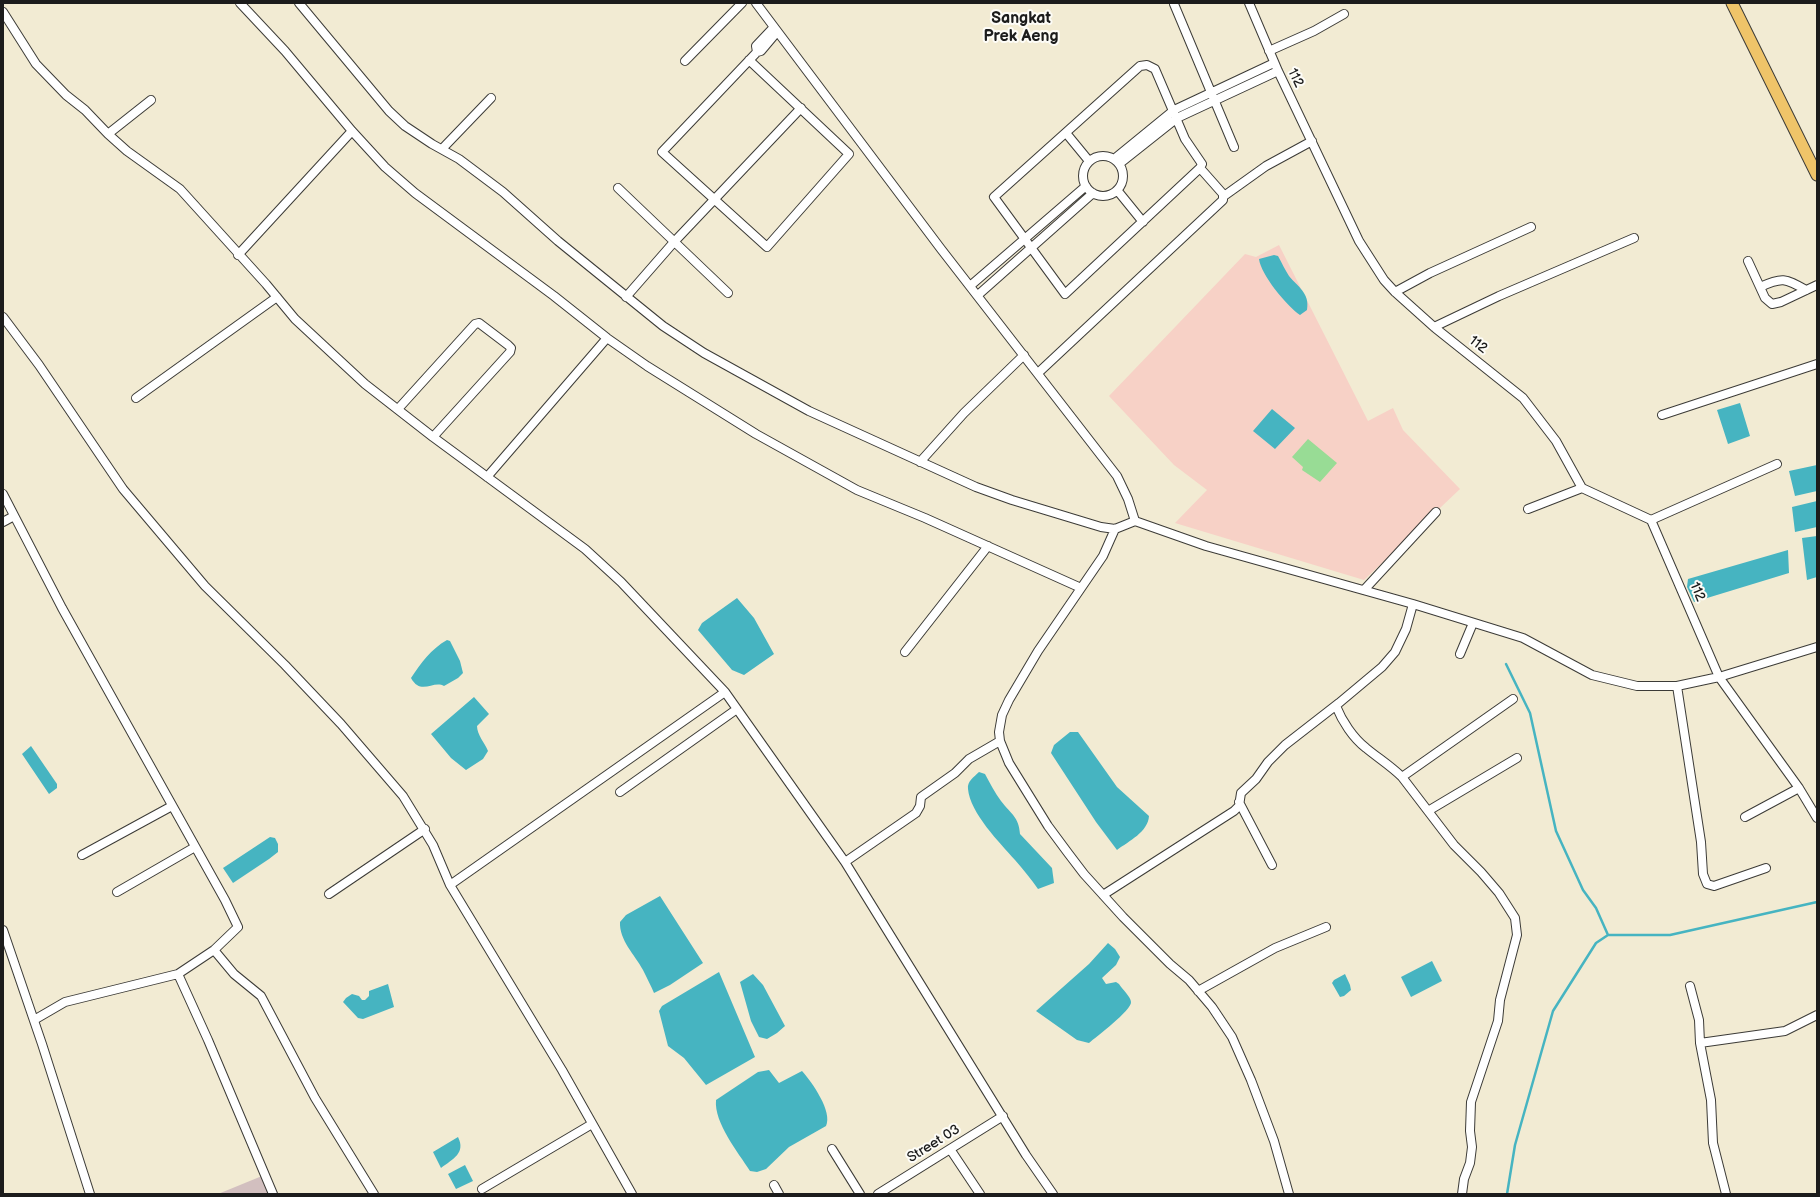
<!DOCTYPE html>
<html>
<head>
<meta charset="utf-8">
<style>
	body { margin:0 }
	#map { position:relative; width:1820px; height:1197px; overflow:hidden; background:#f2ebd3; font-family:"Balsamiq Sans",sans-serif }
	canvas { display:block }
	.frame { position:absolute; inset:0; border:4px solid #1c1c1c; pointer-events:none }
</style>
</head>
<body>
<div id="map">
<canvas width="1820" height="1197"></canvas>
<div class="frame"></div>
</div>
<script>
const ctx = document.querySelector('canvas').getContext('2d');
ctx.lineJoin = 'round';
function fill(path, color) { ctx.fillStyle = color; ctx.fill(path, 'evenodd'); }
function strokePath(path, color, width, dash) { ctx.strokeStyle = color; ctx.lineWidth = width; ctx.lineCap = dash ? 'butt' : 'round'; ctx.setLineDash(dash || []); ctx.stroke(path); }
function drawText(font, color, halo, rows, align = 'center') {
  ctx.font = font + ' "Balsamiq Sans",sans-serif'; ctx.lineWidth = 4; ctx.setLineDash([]); ctx.textBaseline = 'middle'; ctx.strokeStyle = halo; ctx.fillStyle = color; for (const [text, x, y, turn = 0] of rows) {
    ctx.save(); ctx.translate(x, y); ctx.rotate((+turn || 0) * Math.PI / 180); ctx.textAlign = isNaN(turn) ? turn : align; if (halo) ctx.strokeText(text, 0, 0); ctx.fillText(text, 0, 0); ctx.restore();
  }
}
fill(new Path2D(`
	M1279,245L1368,421L1393,408L1403,430L1460,489L1364,580L1175,523L1207,490L1174,465L1109,396L1245,254L1256,257Z`), '#f7d1c6');
fill(new Path2D(`
	M262,1176L269,1194H218Z`), '#d2bfbf');
fill(new Path2D(`
	M1308,439L1337,463L1320,482L1302,470L1303,467L1292,457Z`), '#98dc95');
fill(new Path2D(`
	M1274,255L1278,256C1282,263 1285,270 1289,276C1298,287 1310,293 1307,310L1300,315C1286,305 1261,275 1259,259Z
	M1740,403L1750,436L1728,444L1717,410Z
	M1272,409L1295,428L1275,449L1253,431Z
	M1817,465V491L1795,496L1789,471Z
	M1817,501V527L1795,532L1792,507Z
	M1817,536V577L1807,580L1802,538Z
	M1788,550L1789,573L1694,602L1687,587L1688,579Z
	M737,598L754,618L774,654L744,675L732,670L698,630L702,623Z
	M447,640L450,641L460,661L463,673L458,678L444,686C433,680 421,696 411,678C421,663 431,649 447,640Z
	M474,697L489,714L477,726C477,735 485,743 488,751L483,759L466,770L451,758L431,734Z
	M1070,732H1078L1117,787L1149,816C1148,832 1129,841 1117,850L1096,822L1051,753L1054,745Z
	M31,746L57,784V788L49,794L22,754Z
	M979,772L985,774C990,783 995,793 1001,801C1011,814 1019,817 1020,834L1052,868L1054,883L1038,889C1031,879 1023,869 1015,860C1000,843 970,813 968,789C967,781 974,777 979,772Z
	M270,837L275,838L278,844V852L269,859L233,883L223,868Z
	M660,896L703,963L670,985L654,993C651,986 647,978 643,970C635,955 619,940 620,922L626,915Z
	M1108,943L1115,949L1120,957L1116,965L1102,978L1106,984L1116,982L1119,984C1122,989 1131,997 1131,1002C1132,1010 1096,1037 1089,1043L1077,1040L1036,1011L1089,964Z
	M1432,961L1442,981L1411,997L1401,977Z
	M719,972L755,1057L706,1085L684,1058L668,1046L659,1011L662,1006Z
	M753,974L763,985L785,1026L777,1033L767,1039L759,1037L751,1021L740,982Z
	M1345,974L1350,985L1351,990L1344,996L1340,997L1332,983L1334,980Z
	M388,984L394,1007L363,1019L358,1018L343,1002L346,998L352,994L359,996L362,1000H365L369,996V991Z
	M769,1070L779,1083L802,1071C812,1082 833,1112 826,1126L789,1147L766,1169L757,1172L750,1171C738,1152 714,1123 716,1100L758,1072Z
	M458,1137C466,1153 453,1159 441,1168L433,1152Z
	M465,1165L473,1181L456,1189L448,1174Z`), '#46b4c1');
strokePath(new Path2D(`
	M1506,664L1530,713L1556,831L1583,890L1596,908L1608,935
	M1507,1194L1515,1145L1553,1011L1596,943L1608,935H1670L1817,902`), '#46b4c1', 2.5);
const minor = new Path2D(`
	M240,3L285,51L352,131L385,167L415,193L554,296L607,338L647,366L756,434L857,490L925,518L1081,588
	M299,3L389,111L405,126L432,144L459,159L503,192L558,241L663,326L704,353L809,411L976,487L1012,500L1101,527L1115,529L1135,521L1206,546L1413,604L1523,638L1592,675L1637,686H1677L1719,677L1817,647
	M756,3L941,249L1117,476L1128,499L1135,521
	M1249,3L1278,71L1359,241L1384,280L1395,292L1434,327L1523,398L1556,441L1582,488L1651,520L1719,677L1799,788L1817,818
	M1174,4L1234,147
	M3,12L36,64L66,95L85,110L108,134L127,151L180,189L266,284L295,319L365,384L433,437L585,549L621,582L725,692L845,862L1026,1155L1053,1194
	M774,27L756,46L757,52L761,51L777,32
	M1269,51L1314,31L1344,14
	M749,60L849,154L767,247L662,152L757,52
	M685,61L742,3
	M1147,65L1155,69L1185,139L1200,161L1202,164L1200,168L1065,294L994,197L1140,66Z
	M1066,133L1089,161
	M108,134L151,100
	M442,149L491,98
	M1083 176a20 20 0 1 1 40 0a20 20 0 1 1-40 0Z
	M1114,159L1174,110L1274,63
	M1119,164L1177,118L1278,71
	M618,188L728,293
	M1117,190L1143,222
	M1224,196L1266,166L1312,141
	M238,255L352,131
	M1748,261L1765,298L1772,304L1781,302L1817,285
	M970,286L1086,186
	M1760,287C1782,277 1785,278 1806,290
	M1395,292L1430,273L1531,227
	M978,295L1093,193
	M626,297L674,242L801,108
	M3,317L39,365L123,489L205,586L285,665L341,724L403,796L433,845L450,885L562,1070L632,1194
	M1434,327L1499,296L1634,238
	M1038,373L1223,200V194L1200,168
	M136,398L277,297
	M398,409L475,324L479,323L508,345L511,348L510,352L433,437
	M1662,415L1817,364
	M920,462L964,413L1024,355
	M487,477L607,338
	M3,494L62,608L225,900L238,927L214,950L178,974L65,1002L34,1020
	M1528,509L1582,488
	M1651,520L1777,464
	M3,522L14,516
	M1115,529L1103,556L1038,651L1009,700L1002,715L999,732L1000,741L1009,763L1048,826L1068,853L1084,874L1123,917L1170,964L1189,980L1212,1007L1232,1037L1251,1080L1274,1141L1289,1194
	M1364,590L1436,512
	M905,652L988,546
	M1460,654L1473,623
	M1677,686L1701,842L1703,874L1707,884L1714,886L1766,868
	M1336,706C1342,721 1353,738 1366,748C1378,758 1391,766 1402,777L1454,845L1481,872L1499,893L1515,918L1517,935L1500,1000L1498,1021L1471,1102L1470,1131L1472,1147L1470,1163L1464,1179L1462,1194
	M1402,777L1513,699
	M620,792L737,709
	M1239,802L1272,865
	M1428,811L1517,758
	M1745,817L1799,788
	M82,855L172,806
	M845,862L916,813L920,806L921,797L955,773L969,759L1000,741
	M450,885L725,692
	M117,892L195,847
	M329,894L425,829
	M1103,895L1234,811L1239,806L1241,793L1256,779L1268,762L1285,745L1339,703L1382,667L1395,652L1406,629L1413,604
	M3,930L42,1044L90,1194
	M214,950L234,974L261,996L315,1098L374,1194
	M178,974L208,1040L273,1194
	M1690,986L1699,1020L1700,1043L1711,1100L1713,1143L1726,1194
	M1198,991L1275,948L1326,927
	M1700,1043L1785,1031L1817,1015
	M832,1149L860,1194
	M950,1149L980,1194
	M774,1185L779,1194
	M482,1189L592,1124
	M878,1194L1003,1116`);
const major = new Path2D(`
	M1732,3L1817,175`);
strokePath(minor, '#3c3b37', 10);
strokePath(major, '#3c3b37', 13);
strokePath(minor, '#fff', 8);
strokePath(major, '#efc469', 11);
drawText('14px', '#1c1c1c', '#fdfcf7', [
	["112",1295,78,64],
	["112",1478,345,38],
	["112",1697,592,67],
	["Street 03",934,1144,-32]
]);
drawText('bold 16px', '#1c1c1c', '#fdfcf7', [
	["Sangkat",1021,19],
	["Prek Aeng",1021,37]
]);
</script>
</body>
</html>
